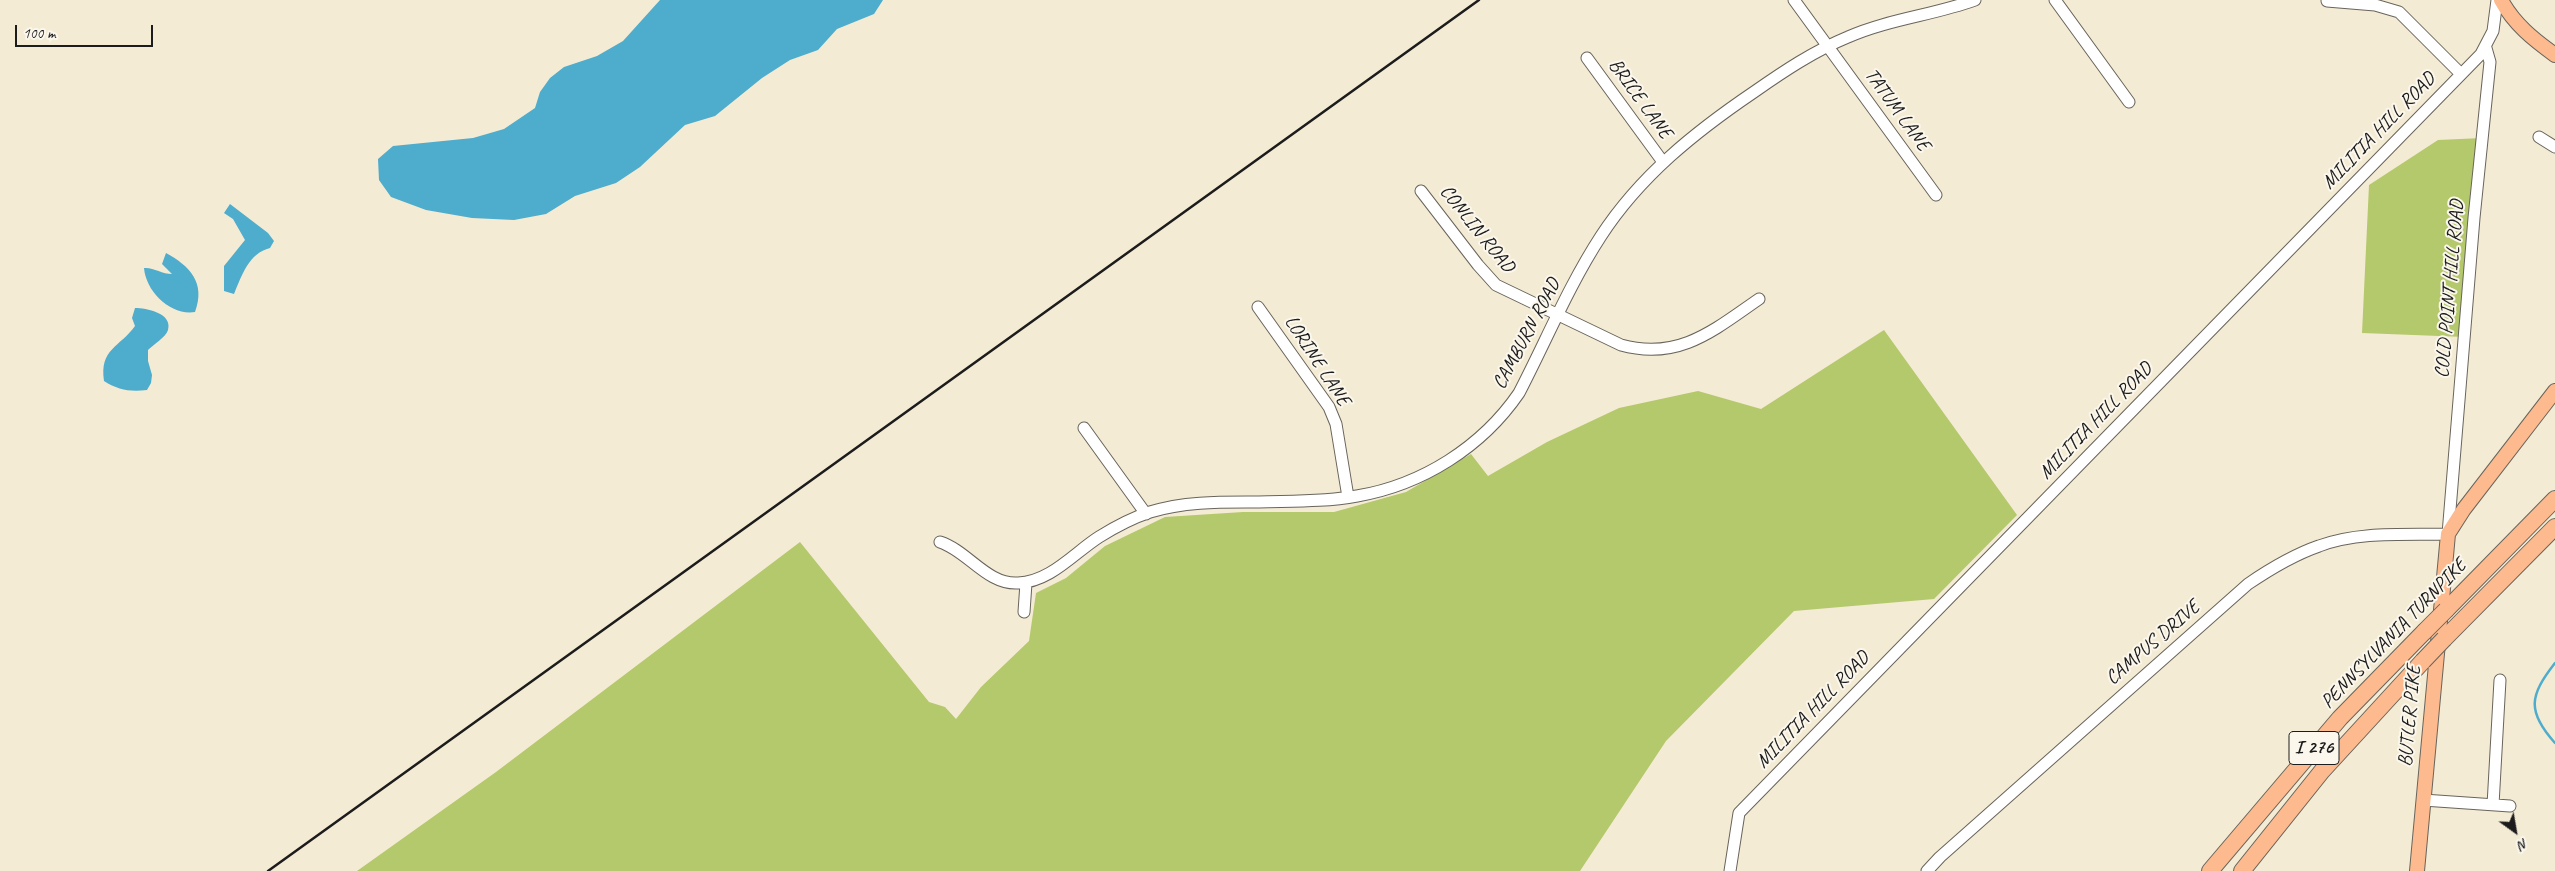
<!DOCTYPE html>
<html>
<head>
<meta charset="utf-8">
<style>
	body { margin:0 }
	#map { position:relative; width:2555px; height:871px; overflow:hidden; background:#f4ebd4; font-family:Caveat,sans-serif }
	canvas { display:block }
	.north { position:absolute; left:2490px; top:806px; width:50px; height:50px; -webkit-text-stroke:4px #fbf7ec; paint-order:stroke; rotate:148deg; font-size:14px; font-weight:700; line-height:20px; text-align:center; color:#1c1c1c }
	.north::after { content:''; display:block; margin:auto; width:18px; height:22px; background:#1c1c1c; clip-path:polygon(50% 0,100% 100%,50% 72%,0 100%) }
	.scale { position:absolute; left:15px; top:25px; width:138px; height:22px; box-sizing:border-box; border:2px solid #1c1c1c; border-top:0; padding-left:6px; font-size:15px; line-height:18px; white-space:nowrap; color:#1c1c1c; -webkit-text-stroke:4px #fbf7ec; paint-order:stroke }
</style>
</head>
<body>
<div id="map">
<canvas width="2555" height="871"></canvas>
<div class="north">N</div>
<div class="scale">100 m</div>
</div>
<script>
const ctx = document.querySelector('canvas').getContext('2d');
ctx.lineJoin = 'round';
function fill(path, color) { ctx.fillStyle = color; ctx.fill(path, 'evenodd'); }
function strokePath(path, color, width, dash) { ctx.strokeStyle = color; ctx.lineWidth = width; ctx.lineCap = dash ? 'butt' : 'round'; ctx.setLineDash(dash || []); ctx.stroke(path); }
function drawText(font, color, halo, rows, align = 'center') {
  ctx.font = font + ' Caveat,sans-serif'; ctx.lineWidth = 4; ctx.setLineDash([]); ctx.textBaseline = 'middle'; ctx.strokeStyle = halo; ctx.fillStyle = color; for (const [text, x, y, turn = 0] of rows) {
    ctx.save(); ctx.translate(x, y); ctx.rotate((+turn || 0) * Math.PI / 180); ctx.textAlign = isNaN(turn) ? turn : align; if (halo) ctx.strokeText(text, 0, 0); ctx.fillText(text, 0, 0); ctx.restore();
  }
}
fill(new Path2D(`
	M2482,138L2465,337L2362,333L2369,185L2438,140Z
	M1884,330L2017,515L1934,599L1794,611L1666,741L1580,871H357L496,772L800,542L929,702L945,707L956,719L981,687L1029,641L1036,593L1066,578L1105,546L1165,517L1243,512H1334L1406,492L1471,454L1488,476L1547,442L1619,408L1698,391L1761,409Z`), '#b4c86c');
fill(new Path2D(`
	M660,0H883L874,14L837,29L818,50L790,60L762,78L715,116L685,125L640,167L616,183L575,196L546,214L514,220L472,218L426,210L391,197L379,180L378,159L393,146L473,138L504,129L535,108L540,92L550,78L564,67L597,56L623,41Z
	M230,204L268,233L274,241L270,248C249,253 242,275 234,294L224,291V266L245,240L233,219L224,213Z
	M166,253C190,266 206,283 195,312C171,316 146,292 144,268C153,267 162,274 172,274L162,264Z
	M135,308C146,308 173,313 168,330C166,337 153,345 148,350V361L152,375L151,383L147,390C130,392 118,390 104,381C99,349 120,347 135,326L132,318Z`), '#4eaccc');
strokePath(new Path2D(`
	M2555,663C2530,695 2526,711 2555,743`), '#4eaccc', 2.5);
const minor = new Path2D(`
	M1794,0L1936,195
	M2055,0L2129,102
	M2327,1L2375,5L2399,12L2461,74
	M1587,58L1663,162
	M2539,137L2555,147
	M1421,191L1478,265L1496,285L1621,345C1679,361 1714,330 1759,299
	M1258,307L1329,407L1336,424L1348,497
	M1084,428L1146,514
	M940,542C968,551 987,585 1018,583C1050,582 1074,553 1099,537C1115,527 1132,518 1150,512C1185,501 1223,502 1259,502C1291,501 1325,502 1357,496C1422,485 1482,447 1519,393C1546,341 1569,285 1601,236C1640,176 1695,132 1754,92C1784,71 1814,51 1848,37C1889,19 1934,15 1975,0
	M1024,612L1026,583
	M2423,800L2510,806
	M2493,805L2500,680
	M1730,871L1739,813L2481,54L2493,31L2497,0
	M1927,871L1940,857L2248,584C2270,569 2293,555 2319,546C2359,531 2406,535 2448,534L2474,218L2490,62L2486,48`);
const major = new Path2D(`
	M2501,0C2514,24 2533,39 2555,55
	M2417,871L2448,534L2464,509L2555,391`);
const highway = new Path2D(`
	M2446,610L2555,499
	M2444,639L2555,527
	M2210,871L2340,718L2425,631
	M2242,871L2322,771L2423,661`);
strokePath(minor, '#68645c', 13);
strokePath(major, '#68645c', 16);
strokePath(highway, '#68645c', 18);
strokePath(minor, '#fff', 11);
strokePath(major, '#fcba8e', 14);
strokePath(highway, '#fcba8e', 16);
strokePath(new Path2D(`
	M268,871L1479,0`), '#1c1c1c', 2.5);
const highwayBridge = new Path2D(`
	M2425,631L2446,610
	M2423,661L2444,639`);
strokePath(highwayBridge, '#68645c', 18, []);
strokePath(highwayBridge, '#fcba8e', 16);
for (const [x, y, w] of [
	[2314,748,50]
]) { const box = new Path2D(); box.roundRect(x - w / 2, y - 16.5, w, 33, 4); ctx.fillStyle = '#fbf7ec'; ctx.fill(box); strokePath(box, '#1c1c1c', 1); }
drawText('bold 19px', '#1c1c1c', null, [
	["I 276",2314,748]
]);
drawText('20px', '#1c1c1c', '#fbf7ec', [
	["BRICE LANE",1640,99,54],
	["TATUM LANE",1897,110,54],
	["MILITIA HILL ROAD",2379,131,-46],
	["CONLIN ROAD",1477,229,51],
	["COLD POINT HILL ROAD",2450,289,-85],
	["CAMBURN ROAD",1527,334,-62],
	["LORINE LANE",1317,361,57],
	["MILITIA HILL ROAD",2096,421,-46],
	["PENNSYLVANIA TURNPIKE",2394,634,-46],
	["CAMPUS DRIVE",2153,643,-41],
	["MILITIA HILL ROAD",1813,710,-46],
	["BUTLER PIKE",2410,716,-85]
]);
</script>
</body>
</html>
